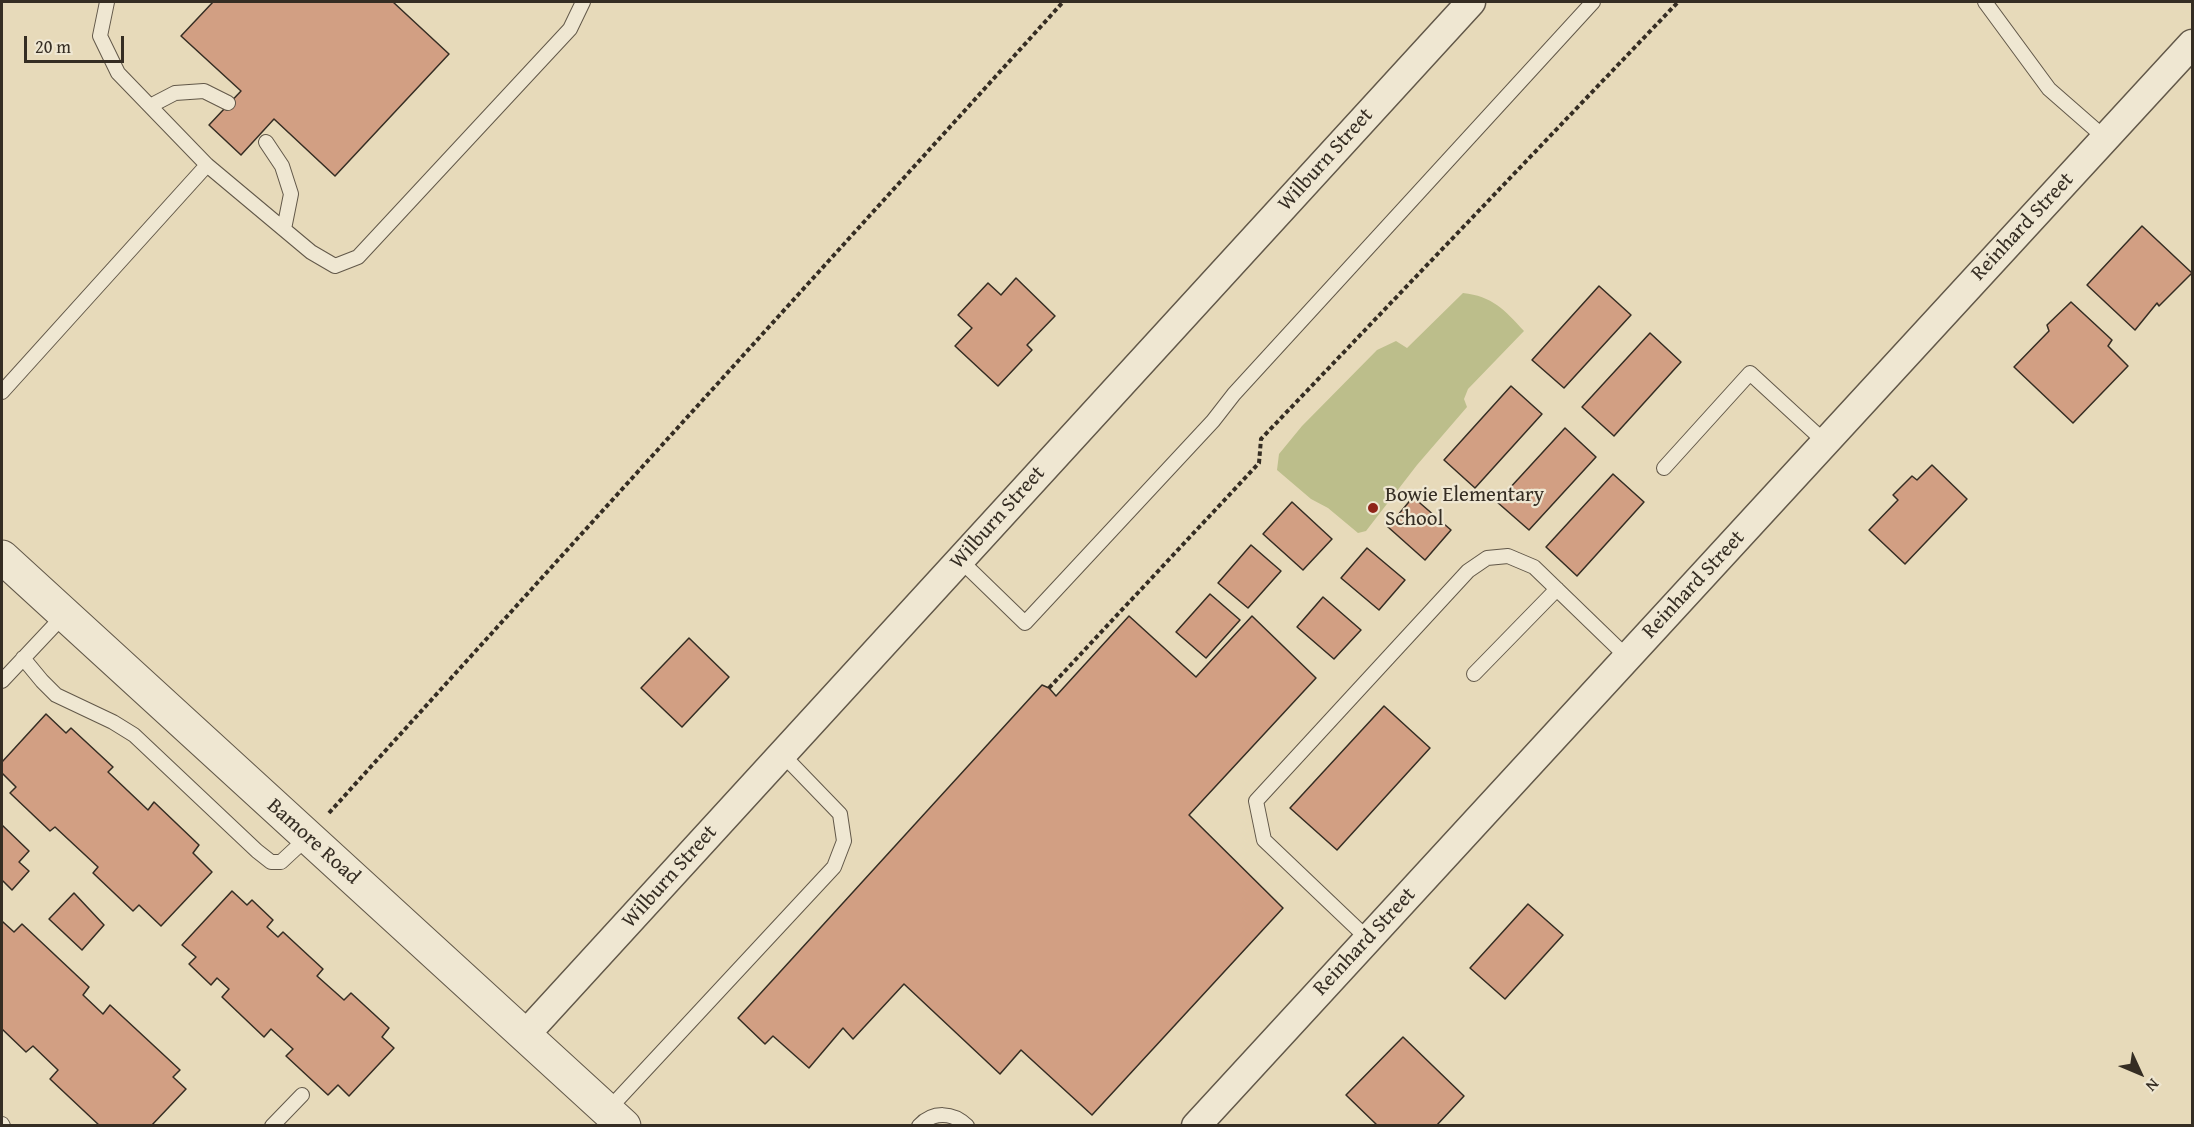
<!DOCTYPE html>
<html>
<head>
<meta charset="utf-8">
<style>
	body { margin:0 }
	#map { position:relative; width:2194px; height:1127px; overflow:hidden; background:#e7daba; font-family:"Gentium Book Plus",serif }
	canvas { display:block }
	.frame { position:absolute; inset:0; border:3px solid #352d23; pointer-events:none }
	.north { position:absolute; left:2110px; top:1043px; width:60px; height:60px; -webkit-text-stroke:4px #efe7d2; paint-order:stroke; rotate:134deg; font-size:16px; font-weight:700; line-height:24px; text-align:center; color:#352d23 }
	.north::after { content:''; display:block; margin:auto; width:21px; height:27px; background:#352d23; clip-path:polygon(50% 0,100% 100%,50% 72%,0 100%) }
	.scale { position:absolute; left:24px; top:36px; width:100px; height:27px; box-sizing:border-box; border:3px solid #352d23; border-top:0; padding-left:8px; font-size:18px; line-height:21px; white-space:nowrap; color:#352d23; -webkit-text-stroke:4px #efe7d2; paint-order:stroke }
</style>
</head>
<body>
<div id="map">
<canvas width="2194" height="1127"></canvas>
<div class="frame"></div>
<div class="north">N</div>
<div class="scale">20 m</div>
</div>
<script>
const ctx = document.querySelector('canvas').getContext('2d');
ctx.lineJoin = 'round';
function fill(path, color) { ctx.fillStyle = color; ctx.fill(path, 'evenodd'); }
function strokePath(path, color, width, dash) { ctx.strokeStyle = color; ctx.lineWidth = width; ctx.lineCap = dash ? 'butt' : 'round'; ctx.setLineDash(dash || []); ctx.stroke(path); }
function drawText(font, color, halo, rows, align = 'center') {
  ctx.font = font + ' "Gentium Book Plus",serif'; ctx.lineWidth = 4.5; ctx.setLineDash([]); ctx.textBaseline = 'middle'; ctx.strokeStyle = halo; ctx.fillStyle = color; for (const [text, x, y, turn = 0] of rows) {
    ctx.save(); ctx.translate(x, y); ctx.rotate((+turn || 0) * Math.PI / 180); ctx.textAlign = isNaN(turn) ? turn : align; if (halo) ctx.strokeText(text, 0, 0); ctx.fillText(text, 0, 0); ctx.restore();
  }
}
fill(new Path2D(`
	M1463,293C1492,296 1505,310 1524,331L1468,389L1464,399L1467,407L1417,465L1366,531L1358,533L1328,508L1311,499L1277,470L1279,454L1302,426L1377,350L1396,341L1407,348Z`), '#bcbe8b');
const building = new Path2D(`
	M213,2H393L449,54L335,176L274,119L241,155L209,125L241,91L181,36Z
	M2142,226L2192,273L2159,306L2157,303L2135,330L2087,285Z
	M1016,278L1055,316L1027,345L1032,350L998,386L955,346L972,328L958,315L988,283L1001,295Z
	M1599,286L1631,315L1564,388L1532,360Z
	M2071,302L2112,340L2108,346L2128,366L2073,423L2014,367L2049,331L2047,325Z
	M1650,333L1681,362L1614,436L1582,407Z
	M1511,386L1542,414L1475,488L1444,460Z
	M1565,428L1596,457L1529,530L1497,502Z
	M1932,465L1967,499L1905,564L1869,530L1898,500L1893,495L1912,476L1917,480Z
	M1613,474L1644,502L1577,576L1546,547Z
	M1413,497L1451,530L1425,560L1388,527Z
	M1292,502L1332,539L1303,570L1263,534Z
	M1251,545L1281,571L1248,608L1218,583Z
	M1367,548L1405,580L1379,610L1341,578Z
	M1210,594L1240,620L1206,658L1176,632Z
	M1323,597L1361,630L1334,659L1297,627Z
	M1129,616L1196,677L1252,616L1316,678L1189,815L1283,908L1092,1115L1021,1050L1000,1074L904,984L853,1039L843,1028L809,1068L773,1036L765,1044L738,1018L1042,685L1049,688L1056,696Z
	M689,638L729,677L682,727L641,688Z
	M1384,706L1430,748L1337,850L1290,808Z
	M46,714L66,733L71,728L113,767L108,772L148,810L154,802L199,845L193,853L212,872L161,926L139,905L133,911L93,873L98,867L55,827L50,831L10,793L16,787L2,773V762Z
	M2,825L29,851L19,862L29,871L12,890L3,881L2,883Z
	M232,891L247,905L252,900L273,920L267,927L278,937L283,932L323,969L317,976L344,1000L351,993L389,1028L382,1037L394,1048L349,1096L338,1085L328,1095L286,1056L293,1049L271,1029L264,1037L222,997L229,989L217,978L211,985L189,964L196,957L182,945Z
	M74,893L104,925L82,950L49,919Z
	M1528,904L1563,935L1505,999L1470,968Z
	M3,922L14,932L22,924L89,987L83,995L103,1014L110,1005L180,1070L173,1077L186,1089L151,1126H100L50,1079L58,1070L33,1046L26,1052L2,1029V924Z
	M1403,1037L1464,1096L1436,1126H1378L1346,1095Z`);
fill(building, '#d29f83');
strokePath(building, '#352d23', 1.5);
const service = new Path2D(`
	M107,2L100,36L118,73L207,165L311,252L335,266L358,257L570,29L583,2
	M1985,2L2049,89L2105,138
	M150,106L175,93L204,91L228,103
	M266,142L282,166L291,194L284,229
	M2,392L207,165
	M1664,468L1750,373L1825,442
	M960,560L1025,623L1213,421L1234,394L1593,2
	M23,658L42,681L56,695L113,722L134,735L257,851L271,862H281L308,837
	M1474,674L1557,589
	M2,681L65,614
	M1368,939L1264,840L1256,801L1468,571L1487,558L1508,556L1534,567L1627,657
	M607,1111L834,867L844,841L840,814L782,754
	M2,1124L3,1126
	M272,1126L302,1095
	M919,1126C933,1111 953,1112 967,1126`);
const minor = new Path2D(`
	M525,1035L1471,2
	M1196,1126L2192,44`);
const tertiary = new Path2D(`
	M2,557L624,1126`);
strokePath(service, '#625849', 16);
strokePath(minor, '#625849', 31);
strokePath(tertiary, '#625849', 35);
strokePath(new Path2D(`
	M1049,688L1259,463L1261,439L1678,2
	M329,813L1063,2`), '#352d23', 4, [4.5, 3]);
strokePath(service, '#efe7d2', 14);
strokePath(minor, '#efe7d2', 28);
strokePath(tertiary, '#efe7d2', 33);
for (const [x, y, r, color] of [
	[1373,508,6,"#8f2418"]
]) { const dot = new Path2D(); dot.arc(x, y, r, 0, 2 * Math.PI); ctx.fillStyle = color; ctx.fill(dot); strokePath(dot, '#efe7d2', 2); }
drawText('21px', '#352d23', '#efe7d2', [
	["Wilburn Street",1326,160,-48],
	["Reinhard Street",2023,227,-47],
	["Wilburn Street",998,518,-48],
	["Reinhard Street",1694,585,-47],
	["Bamore Road",313,842,42],
	["Wilburn Street",670,877,-48],
	["Reinhard Street",1365,942,-47]
]);
drawText('21px', '#352d23', '#efe7d2', [
	["Bowie Elementary",1385,496],
	["School",1385,520]
], 'left');
</script>
</body>
</html>
